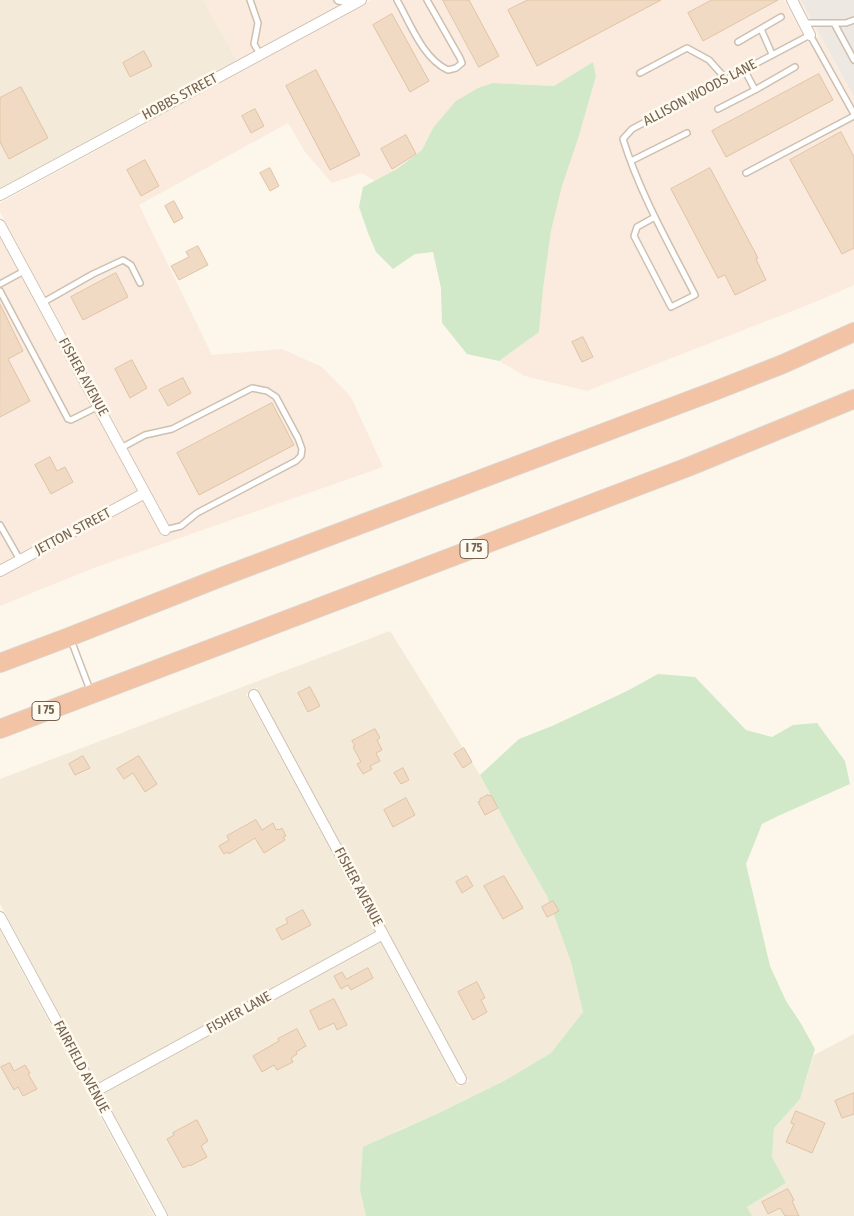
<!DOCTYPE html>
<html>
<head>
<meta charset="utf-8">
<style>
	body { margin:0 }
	canvas { display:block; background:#fcf7ea }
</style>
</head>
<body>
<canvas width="854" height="1216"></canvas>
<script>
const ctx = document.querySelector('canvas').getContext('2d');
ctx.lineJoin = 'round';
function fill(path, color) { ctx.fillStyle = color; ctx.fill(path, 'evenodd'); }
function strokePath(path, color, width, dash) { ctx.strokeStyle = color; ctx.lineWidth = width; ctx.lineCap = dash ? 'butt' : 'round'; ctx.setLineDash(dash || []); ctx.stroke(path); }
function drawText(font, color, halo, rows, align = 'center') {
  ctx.font = font + ' "Fira Sans Condensed",sans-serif'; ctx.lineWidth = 5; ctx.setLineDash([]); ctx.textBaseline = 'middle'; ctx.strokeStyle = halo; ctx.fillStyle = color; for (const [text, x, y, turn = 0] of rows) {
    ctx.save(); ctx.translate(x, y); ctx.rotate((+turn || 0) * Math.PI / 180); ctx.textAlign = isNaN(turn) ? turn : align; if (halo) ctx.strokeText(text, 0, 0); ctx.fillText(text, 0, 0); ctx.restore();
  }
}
fill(new Path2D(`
	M0,0H203L237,60L0,188Z
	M390,631L480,775L521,851L547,896L571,962L583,1012L551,1053L504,1081L443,1111L395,1132L360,1190L366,1216H169L102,1094L380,942L458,1087L469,1081L257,688L246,694L375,932L97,1084L0,904V779Z
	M0,931L86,1090L154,1216H0Z
	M854,1034V1216H752L747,1207L786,1183L772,1157L774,1128L800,1099L814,1055Z`), '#f3ead9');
fill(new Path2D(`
	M203,0H348L237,60Z
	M372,0H784L807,42L818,36L799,0H801L854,97V285L818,301L587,391L525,376L499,361L539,332L543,289L551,231L562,186L578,139L596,76L593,62L554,86L493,83L433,128L422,150L397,169L375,181L362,173L332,183L305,152L288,123L139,205L212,355L282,349L322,367L351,397L383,467L91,569L0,606V577L142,501L162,537L173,532L0,212V203Z
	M0,238L137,491L0,565Z`), '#fbebde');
fill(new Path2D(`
	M801,0H854V97Z`), '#ede9e2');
fill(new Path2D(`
	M593,62L596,76L578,139L562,186L551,231L543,289L539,332L499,361L467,354L442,323L441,288L433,252L415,254L393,269L376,252L368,233L359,207L363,187L397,169L422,150L433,128L456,101L478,88L493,83L554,86Z
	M658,674L695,677L746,730L772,737L793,725L817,723L845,761L850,784L778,816L762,824L746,864L770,966L786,1001L800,1022L815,1049L800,1099L774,1128L772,1157L786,1183L747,1207L752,1216H366L360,1190L363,1147L443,1111L504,1081L551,1053L583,1012L571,962L547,896L521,851L480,775L519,739L552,726L627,691Z`), '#d1e9c8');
const building = new Path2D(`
	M443,0H469L499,56L479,67Z
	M528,0H661L537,66L508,10Z
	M712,0H778L703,41L688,13Z
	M392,14L429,81L410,92L373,25Z
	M144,51L152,66L130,77L123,63Z
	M316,70L360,155L330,170L286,86Z
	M819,74L833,100L726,157L712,131Z
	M21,87L48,138L9,159L0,142V98Z
	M255,109L264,126L251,133L242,116Z
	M841,132L854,157V248L842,254L790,160Z
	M406,135L416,154L392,169L381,149Z
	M145,160L159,186L141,196L127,170Z
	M270,168L279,186L270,191L260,173Z
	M710,168L758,258L756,259L766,280L735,295L725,275L718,278L671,189Z
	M174,201L183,218L174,223L165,206Z
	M198,246L208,265L179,280L171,266L189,257L186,252Z
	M116,273L128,297L83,320L71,297Z
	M0,304L23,351L8,359L30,401L0,417Z
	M583,337L593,357L582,362L572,342Z
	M132,360L147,388L130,398L115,369Z
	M183,378L191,393L168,406L159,390Z
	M272,403L294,445L199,495L177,453Z
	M50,457L57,471L65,467L73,482L51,494L35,465Z
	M310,687L320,706L308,712L298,693Z
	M375,729L380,738L377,740L382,750L376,753L380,761L370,766L372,769L363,774L357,764L361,762L353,747L355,746L352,741Z
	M464,748L472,762L463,768L454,754Z
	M83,756L90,768L75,775L69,764Z
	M139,756L157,784L145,792L133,773L124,779L117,769Z
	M403,768L409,780L401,784L394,773Z
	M488,795V796L491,795L498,808L485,815L478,802L480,801V799Z
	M406,798L415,815L393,827L384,810Z
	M256,820L262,830L273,823L276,830L278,829L279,830L282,828L286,836L283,837L285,840L264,853L255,838L229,854L228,852L224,854L219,846L229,840L227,836Z
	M467,876L473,886L462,893L456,882Z
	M504,876L523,908L503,919L484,886Z
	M553,901L559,911L547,917L542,907Z
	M303,910L311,925L282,940L276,929L288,923L286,919Z
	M368,968L373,978L351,990L348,985L341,989L334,976L342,972L346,979Z
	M477,982L485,998L481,1000L487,1012L473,1020L458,992Z
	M334,999L347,1025L337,1030L334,1023L319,1030L310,1011Z
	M297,1029L306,1046L296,1052L297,1054L291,1058L293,1062L277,1070L274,1065L262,1072L253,1056L279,1041L278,1039Z
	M10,1063L14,1071L25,1065L30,1073L28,1074L37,1089L23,1096L18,1087L14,1090L1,1067Z
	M854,1093V1114L842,1118L835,1101Z
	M796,1111L825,1123L812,1153L786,1142L794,1124L791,1123Z
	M197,1120L208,1141L201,1146L207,1157L190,1166L189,1165L183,1168L167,1139L174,1135L173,1133Z
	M788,1189L794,1200L792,1201L799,1216H785L780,1208L768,1214L762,1202Z`);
fill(building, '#f0dac3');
strokePath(building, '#e1c3a4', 1);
const service = new Path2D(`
	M250,0L258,23L254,44L260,54
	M337,0L338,1L351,3
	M397,0C410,23 423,59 448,70L456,68L462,63L460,58L427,0
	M804,23H846L854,20
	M834,23L854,60
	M761,29L772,54
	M738,42L781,17
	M744,69L755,90
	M640,73L687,48L709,60L726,79
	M718,109L755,90L795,67
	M631,161L687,133
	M746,173L854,116
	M655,217L637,227L634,236L671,307L695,295C669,244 640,194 623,139L632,129L810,35L854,114
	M0,284L24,271
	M0,291L68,419L71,420L99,406
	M42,303L93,274L123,260L131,265L140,283
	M121,448L145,435L172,429L252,388L267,391L276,397L298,438L302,449L301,456L296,461L197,513L181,526L165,530
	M0,525L20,560
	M71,640L90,690`);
const minor = new Path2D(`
	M792,0L810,35
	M0,195L361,0
	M0,225L165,530
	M0,571L145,493
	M254,695L461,1079
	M0,917L162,1216
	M94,1092L383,934`);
const motorway = new Path2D(`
	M0,663L69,637L224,576L717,390L783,364L854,332
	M0,729L688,467L854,399`);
strokePath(service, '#cdc0b0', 8);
strokePath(minor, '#cdc0b0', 12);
strokePath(motorway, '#dbd6d1', 20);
strokePath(service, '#fff', 5);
strokePath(minor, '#fff', 10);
strokePath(motorway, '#f2c3a5', 18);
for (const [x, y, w] of [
	[474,549,28],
	[46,711,28]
]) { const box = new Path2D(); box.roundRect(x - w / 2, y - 9.5, w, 19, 4); ctx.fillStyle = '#fefaf0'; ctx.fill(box); strokePath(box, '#75614e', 1); }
drawText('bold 12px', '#75614e', null, [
	["I 75",474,549],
	["I 75",46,711]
]);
drawText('14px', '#75614e', '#fefaf0', [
	["ALLISON WOODS LANE",700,93,-28],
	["HOBBS STREET",180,97,-28],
	["FISHER AVENUE",83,377,61],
	["JETTON STREET",73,532,-28],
	["FISHER AVENUE",358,887,62],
	["FISHER LANE",239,1013,-29],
	["FAIRFIELD AVENUE",81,1067,62]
]);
</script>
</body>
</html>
